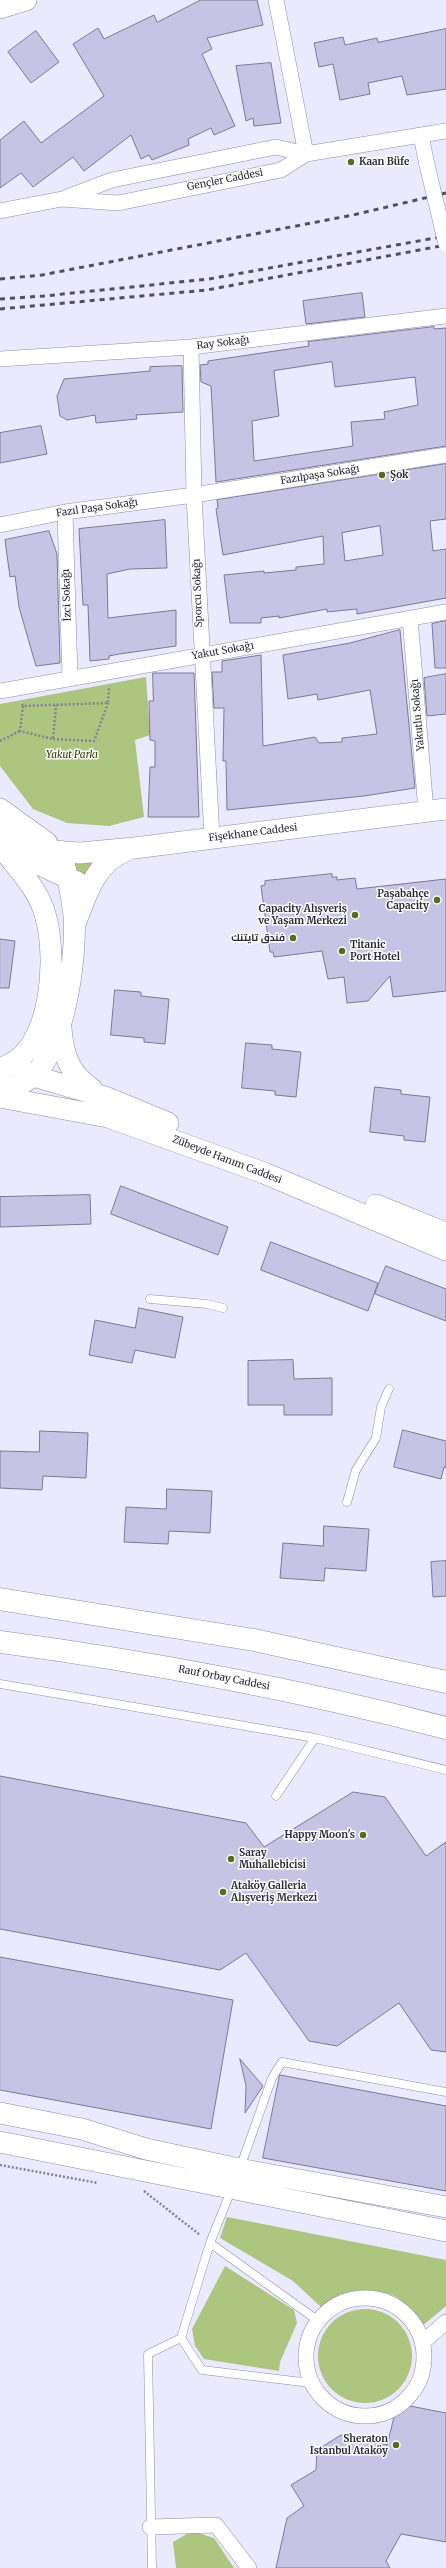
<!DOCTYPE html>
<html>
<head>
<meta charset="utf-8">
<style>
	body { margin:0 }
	canvas { display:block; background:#ebe9fe }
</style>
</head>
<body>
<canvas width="446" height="2568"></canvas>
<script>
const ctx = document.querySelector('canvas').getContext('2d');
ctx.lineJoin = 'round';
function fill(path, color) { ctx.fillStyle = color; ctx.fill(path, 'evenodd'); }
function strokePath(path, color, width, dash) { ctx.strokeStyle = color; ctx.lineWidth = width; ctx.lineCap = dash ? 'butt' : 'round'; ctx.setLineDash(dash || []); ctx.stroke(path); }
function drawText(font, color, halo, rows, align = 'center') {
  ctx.font = font + ' Merriweather,Cairo,serif'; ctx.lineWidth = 3; ctx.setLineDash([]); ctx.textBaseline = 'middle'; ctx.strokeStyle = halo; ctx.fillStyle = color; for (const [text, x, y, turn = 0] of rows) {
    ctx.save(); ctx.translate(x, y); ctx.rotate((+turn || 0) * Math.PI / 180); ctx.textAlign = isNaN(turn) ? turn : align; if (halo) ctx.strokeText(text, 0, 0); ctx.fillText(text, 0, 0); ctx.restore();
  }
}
fill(new Path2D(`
	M146,677L150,735L135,740L144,817L109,826L67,823L33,809L0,766V704Z
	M71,860H101L86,880L75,873Z
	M227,2217L446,2260V2306L421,2327C414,2318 408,2307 400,2300C383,2284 338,2294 322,2308L293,2281L220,2238Z
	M225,2266L294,2310L297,2323L280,2362L279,2371L204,2359L195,2346L192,2329Z
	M318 2356a47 47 0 1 1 94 0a47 47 0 1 1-94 0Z
	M192,2531L214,2538L234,2568H176L173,2542Z`), '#acc57f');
const building = new Path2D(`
	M201,0H257L263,25L207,38L212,49L202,54L235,126L214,135L211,128L188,139L189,145L152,160L149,155L141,159L131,135L84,171L73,157L33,187L21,173L0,188V140L24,121L41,143L104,96L73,44L98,28L104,39L154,15L157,22Z
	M446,29V89L407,95L402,76L368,83L370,94L340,100L333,64L319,67L314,43L343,37L345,45L377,38L378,42Z
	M36,31L59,62L31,83L8,52Z
	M271,63L281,123L254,126L253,118L246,121L236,66Z
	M362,293L365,317L306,324L303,301Z
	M434,327V329L446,328V446L216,482L211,386L201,382L200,365L208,364V361L309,346L308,342ZM332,362L335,387L415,377L418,405L384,412L385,419L351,422L353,446L254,461L252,421L279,416L274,371Z
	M182,366L183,412L136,415L137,419L96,423L95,415L67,420L60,416L57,396L64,379L150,371V367Z
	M41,426L47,454L0,463V433Z
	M446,464V519L430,521L433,551L446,549V598L357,614V609L327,612V609L279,618V616L261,618V623H230L224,575L264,571V573L296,570V567L324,564L323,536L223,555L216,509L218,508L217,500ZM380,526L383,555L345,561L342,533Z
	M165,520L167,568L130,569L107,574L108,618L176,610V646L119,654L109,656V659L90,661L88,605H83L79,529Z
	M49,531L57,554L60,663L36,666L19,607L15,576L10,577L5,540Z
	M446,621V668H435L432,624Z
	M400,630L415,788L364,796L227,810L226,761H223L224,708H214L212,672H222V661L261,655L263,746L315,737L319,743L342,742V738L377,734L370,690L318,700L317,694L288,699L283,655L350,643Z
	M153,673H194L199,817H148L150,767H155V741L150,740L149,701H153Z
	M446,674V714L427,716L424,678Z
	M332,874V877H337V880L355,878L357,889L446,879V991L393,997L390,976L368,1001L347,1003L344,977L328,979L322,951L274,957L273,952H270L261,886L265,885V881Z
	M0,939L15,941L9,988H0Z
	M115,990L141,992V996L169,999L165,1044L144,1042V1038L111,1035Z
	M246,1043L272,1045V1049L301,1052L296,1097L275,1095V1091L242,1088Z
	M375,1087L401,1090V1094L430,1097L425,1142L404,1140V1136L370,1132Z
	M121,1186L228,1227L218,1255L111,1214Z
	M90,1195L91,1224L0,1227V1197Z
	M271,1242L378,1283L368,1311L261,1270Z
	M386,1266L446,1289V1321L375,1294Z
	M139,1308L183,1317L175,1358L135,1350L132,1363L89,1355L95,1320L135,1328Z
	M293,1360L294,1379L332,1378V1415H284V1405H248V1361Z
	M403,1430L446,1441V1468L444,1467L441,1479L394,1467Z
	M40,1431L88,1433L86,1478L43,1476L42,1490L0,1488V1451L39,1452Z
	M167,1489L212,1491L210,1533L169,1531L168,1544L124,1542L126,1507L166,1509Z
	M324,1526L369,1529L366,1571L325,1568L324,1581L280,1578L283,1543L323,1546Z
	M446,1561V1596L433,1597L431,1562Z
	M0,1776L246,1823L264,1847L353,1792L385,1797L426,1856L446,1842V2052L431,2050L399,2003L337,2046L309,2041L246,1953L220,1970L0,1929Z
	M0,1957L233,2000L211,2129L0,2090Z
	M240,2059L263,2086L245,2113L246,2086Z
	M280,2075L446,2106V2191L263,2158Z
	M410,2406L446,2413V2542L401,2534L386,2561L390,2568H276L287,2518L304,2506L291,2485L316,2470L317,2450L341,2435L387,2445L394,2417Z`);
fill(building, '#c7c3e4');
strokePath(building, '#7c7897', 1);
const lane = new Path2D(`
	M150,1299L207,1304L223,1308
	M347,1502L356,1470L376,1438L381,1407L389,1389
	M0,1684L315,1738L446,1770
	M276,1796L315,1738
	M240,2168L272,2078L282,2062L446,2092
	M210,2243L232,2188
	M311,2383L202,2370L181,2338L210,2243L317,2320
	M152,2568L148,2354L181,2338`);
const street = new Path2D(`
	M276,0L306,154
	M421,136L427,165
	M67,197L112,180L276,147L306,154
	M0,211L62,199L118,203L281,170L306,154L446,131
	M191,347L194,495L212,838
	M0,359L191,347L446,316
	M65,512L70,678
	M0,525L65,512L194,495L446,455
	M410,618L426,811
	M0,691L446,612
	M306 2357a59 59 0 1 1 118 0a59 59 0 1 1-118 0Z
	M423,2342L446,2322
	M150,2527L216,2525L249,2568`);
const secondary = new Path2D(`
	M0,8L26,0
	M0,809L47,843
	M0,830L7,837L43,851L80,853L134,848L446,809
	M0,845C15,866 34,884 43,908C59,951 54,1054 1,1068
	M20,848L40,865L77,882
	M75,924C86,896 95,862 126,851
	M61,1028C63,1054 69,1074 92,1089
	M14,1065L33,1076L105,1097L168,1123
	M0,1089C10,1087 20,1086 29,1079C64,1054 77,958 74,916C72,895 67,872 60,851
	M0,1097L108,1117L264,1173L446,1250
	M376,1205L446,1233
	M0,2113L82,2129L146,2149L239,2169L446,2207
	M0,2142L446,2231`);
const highway = new Path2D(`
	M0,1599L254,1640L446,1682
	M0,1642C151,1662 299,1690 446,1728`);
strokePath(lane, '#8f8baa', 9);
strokePath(street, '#8f8baa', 16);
strokePath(secondary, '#8f8baa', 22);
strokePath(highway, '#8f8baa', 23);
strokePath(new Path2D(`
	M22,704L23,706L108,703L109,688
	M23,706L20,731L53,739L56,705
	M53,739L94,741L108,703
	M0,741L20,731
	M0,2165L98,2183
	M144,2191L200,2235`), '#858393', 2.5, [2, 2]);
strokePath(lane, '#fff', 8);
strokePath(street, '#fff', 15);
strokePath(secondary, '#fff', 21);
strokePath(highway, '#fff', 22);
strokePath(new Path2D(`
	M0,279L42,275L353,215L446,193
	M0,299L44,296L209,279L446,236
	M0,309L207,290L446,245`), '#52505e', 3, [5, 5]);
const streetBridge = new Path2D(`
	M427,165L446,244`);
strokePath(streetBridge, '#8f8baa', 16, []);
strokePath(streetBridge, '#fff', 15);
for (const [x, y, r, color] of [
	[351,162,4,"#566d1e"],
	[382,475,4,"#566d1e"],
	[437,900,4,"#566d1e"],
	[355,915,4,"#566d1e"],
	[293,938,4,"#566d1e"],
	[342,951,4,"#566d1e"],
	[363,1835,4,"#566d1e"],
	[231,1859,4,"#566d1e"],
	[223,1892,4,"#566d1e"],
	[396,2445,4,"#566d1e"]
]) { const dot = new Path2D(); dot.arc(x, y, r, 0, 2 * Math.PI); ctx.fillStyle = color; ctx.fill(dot); strokePath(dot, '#fff', 1.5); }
drawText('bold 10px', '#2d2b38', '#fff', [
	["Kaan Büfe",359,162],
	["Şok",390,475],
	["Paşabahçe",429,894,"right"],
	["Capacity",429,906,"right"],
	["Capacity Alışveriş",347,909,"right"],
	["ve Yaşam Merkezi",347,921,"right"],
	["فندق تايتنك",285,938,"right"],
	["Titanic",350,945],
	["Port Hotel",350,957],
	["Happy Moon's",355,1835,"right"],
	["Saray",239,1853],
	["Muhallebicisi",239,1865],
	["Ataköy Galleria",231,1886],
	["Alışveriş Merkezi",231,1898],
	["Sheraton",388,2439,"right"],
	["Istanbul Ataköy",388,2451,"right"]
], 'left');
drawText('10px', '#2d2b38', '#fff', [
	["Gençler Caddesi",225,180,-11],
	["Ray Sokağı",223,343,-7],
	["Fazılpaşa Sokağı",320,475,-9],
	["Fazıl Paşa Sokağı",97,508,-8],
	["Sporcu Sokağı",198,593,-92],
	["İzci Sokağı",67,595,-92],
	["Yakut Sokağı",223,651,-10],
	["Yakutlu Sokağı",418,715,-95],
	["Fişekhane Caddesi",253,833,-7],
	["Zübeyde Hanım Caddesi",227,1160,21],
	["Rauf Orbay Caddesi",224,1678,11]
]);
drawText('italic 10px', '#2b3b00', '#fff', [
	["Yakut Parkı",72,755]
]);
</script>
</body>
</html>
